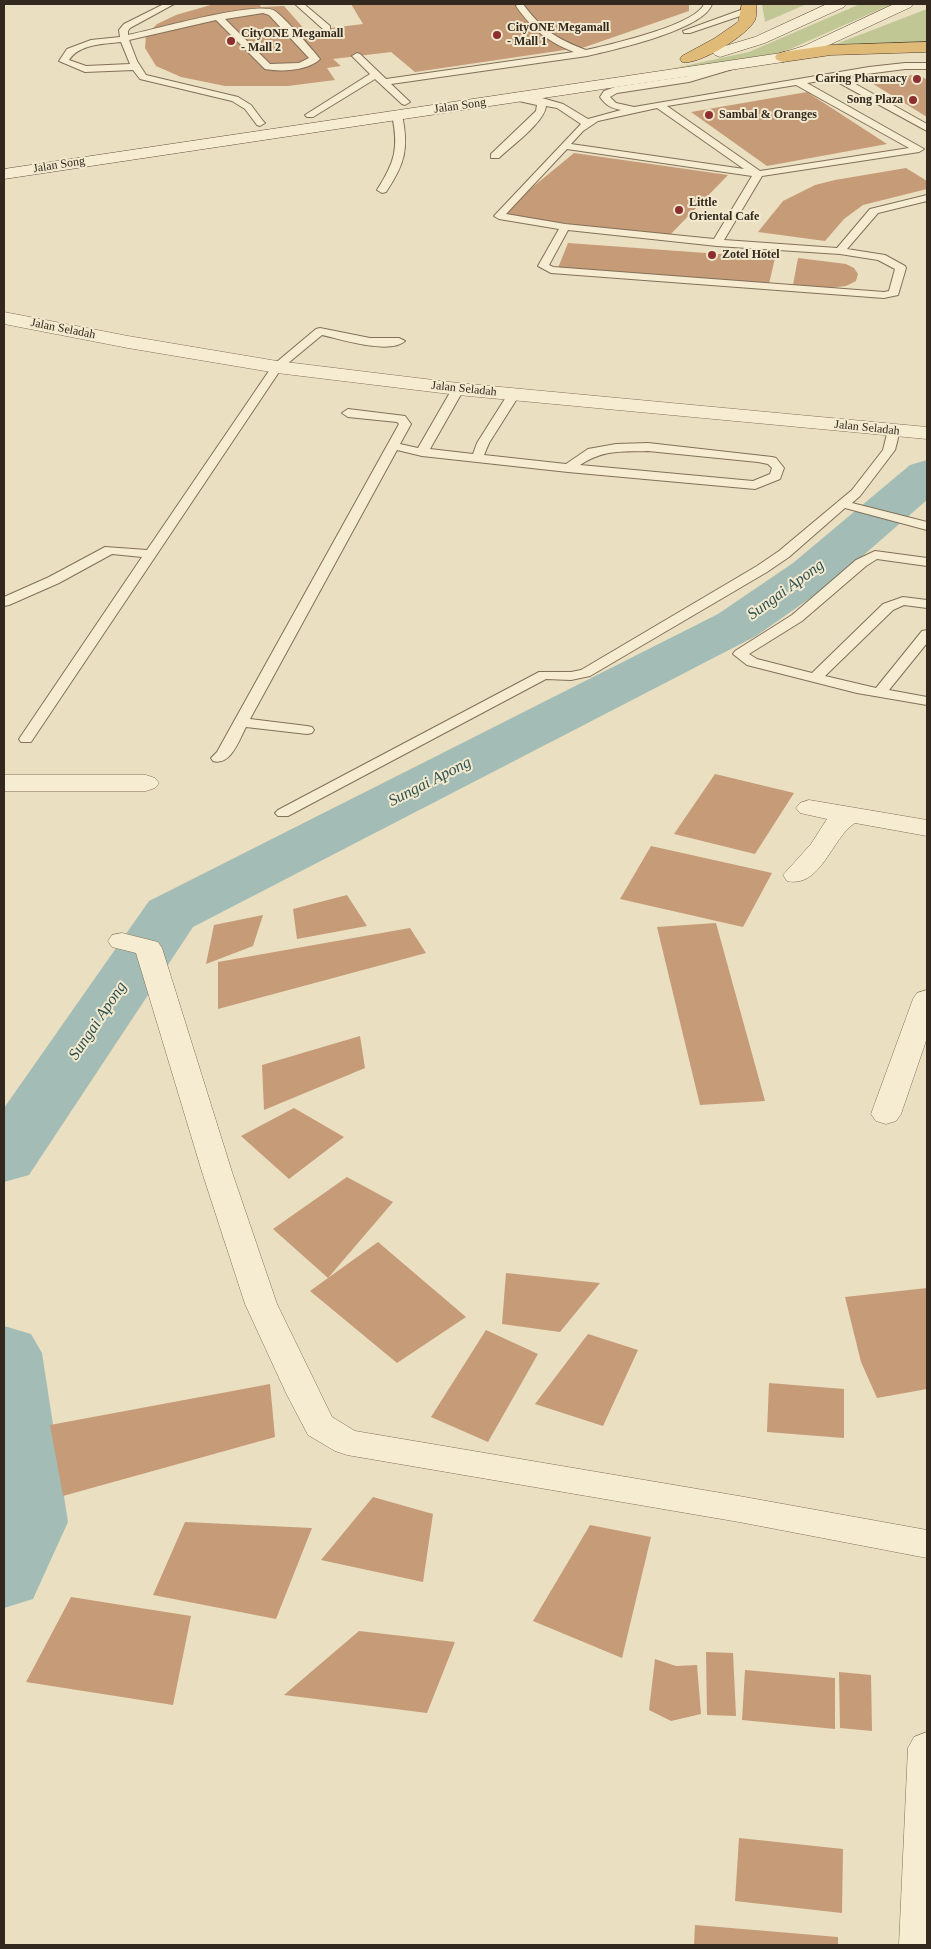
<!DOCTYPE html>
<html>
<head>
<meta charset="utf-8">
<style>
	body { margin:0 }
	#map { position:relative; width:931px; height:1949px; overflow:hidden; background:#eadfc0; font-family:Georgia,serif }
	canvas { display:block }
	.frame { position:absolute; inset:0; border:5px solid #32281d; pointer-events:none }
</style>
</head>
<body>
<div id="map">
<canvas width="931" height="1949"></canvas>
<div class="frame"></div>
</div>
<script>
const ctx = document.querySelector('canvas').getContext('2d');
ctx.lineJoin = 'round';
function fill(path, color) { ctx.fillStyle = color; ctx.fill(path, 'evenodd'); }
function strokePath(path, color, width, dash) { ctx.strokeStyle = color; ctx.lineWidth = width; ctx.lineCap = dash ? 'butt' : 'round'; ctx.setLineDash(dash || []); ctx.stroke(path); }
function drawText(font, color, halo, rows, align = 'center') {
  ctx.font = font + ' Georgia,serif'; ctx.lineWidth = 4; ctx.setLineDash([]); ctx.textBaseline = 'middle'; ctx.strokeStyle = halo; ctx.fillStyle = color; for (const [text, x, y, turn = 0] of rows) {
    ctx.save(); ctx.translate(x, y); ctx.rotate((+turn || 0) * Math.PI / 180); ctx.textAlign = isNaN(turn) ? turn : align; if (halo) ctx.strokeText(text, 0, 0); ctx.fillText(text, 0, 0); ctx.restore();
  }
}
fill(new Path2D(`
	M762,4H807L765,22Z
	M860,4H892L781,53L670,69L749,52Z
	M927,9V44H836Z`), '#c0c795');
fill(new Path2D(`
	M927,460V500L829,585L756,636L193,927L29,1175L4,1182V1108L149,901L718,614L793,563L910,465Z
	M4,1326L31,1334L42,1353L68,1522L33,1599L4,1608Z`), '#a3bdb6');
fill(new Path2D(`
	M214,4H259L261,7L284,6L306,31L363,24L351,4H689V11L585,47L415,72L391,52L333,59L341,66L327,68L335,80L288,86H225L181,77L156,66L145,48L146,35L157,24L176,15Z
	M918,74L927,80V117L870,82Z
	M807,92L887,144L767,166L691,112Z
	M574,153L728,175L667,238L500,214Z
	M906,168L927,181V189L863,205L844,219L825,241L758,232L783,201L815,185L835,180Z
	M568,243L775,258L769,284L558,268Z
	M798,258L846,264L854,268L858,274L856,281L846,286L829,288L793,285Z
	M715,774L794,793L755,854L674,834Z
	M651,846L772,873L743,927L620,899Z
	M347,895L367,926L297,939L293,909Z
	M263,915L253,946L206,964L214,925Z
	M716,923L765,1101L700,1105L657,927Z
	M410,928L426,953L218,1009V962Z
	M360,1036L365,1068L264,1110L262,1065Z
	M294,1108L344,1137L289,1179L241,1136Z
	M347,1177L393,1202L328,1278L273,1229Z
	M378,1242L466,1317L397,1363L310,1291Z
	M506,1273L600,1283L560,1332L502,1324Z
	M927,1288V1389L877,1398L861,1362L845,1297Z
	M486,1330L538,1354L488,1442L431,1417Z
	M588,1334L638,1350L603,1426L535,1404Z
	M769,1383L844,1389V1438L767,1432Z
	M270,1384L275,1437L63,1496L50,1425Z
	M373,1497L433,1514L423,1582L321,1560Z
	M185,1522L312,1528L276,1619L153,1595Z
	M590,1525L651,1537L622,1658L533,1621Z
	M71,1597L191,1616L173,1705L26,1682Z
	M359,1631L455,1642L427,1713L284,1695Z
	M706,1652L733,1653L736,1716L707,1715Z
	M655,1659L676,1666L697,1665L701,1714L671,1721L649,1710Z
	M745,1670L835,1678V1729L742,1720Z
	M839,1672L871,1675L872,1731L840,1728Z
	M739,1838L843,1849L842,1913L735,1901Z
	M695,1925L838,1937V1945H694Z`), '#c69b78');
const service = new Path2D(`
	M164,4H174L130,28L128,31V35C153,30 258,0 275,11C284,17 312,49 320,59C308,71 281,72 265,69L216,20L129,40L137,61L146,75L238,97L251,105L263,121L265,123L260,126L257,125L245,109L232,101L140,79L133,70L85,72L59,61L67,49L91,40L120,37L119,30L124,24ZM263,13L269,15L309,58L299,63L270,64L225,19ZM121,42L130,64L86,66L69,60C79,44 104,44 121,42Z
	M295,4H304L330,26V30H324Z
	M518,4H523C542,30 557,39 586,50C609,45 696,25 704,4H712C704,30 613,50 587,56L391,84L410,102L405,105L402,104L375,79L313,117H307L305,115L370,74L352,56L357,53L360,54L386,79L574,52C548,42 532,29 516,6Z
	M749,7L752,8V12L690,33H684L683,31Z
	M733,63L736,64V68L689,82L617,93L610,97L616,103L634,107L869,67L905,63H927V69H905L843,77L927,124V131L832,79L807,83L924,149L919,152L762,176L724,240L837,248L870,209L927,195V201L878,213L847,249L885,255L905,266L906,268L898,295L884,298L551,273L538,266L559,229L499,219L494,216L581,124L557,108L546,106C545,122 510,147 499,158H491V154L536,111L537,105L514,100V96L542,98L563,104L588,119L621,110C612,108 606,106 600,97L604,91L615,87L688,76ZM796,85L909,148L760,171L667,106ZM657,108L744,169L571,144L583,131L598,121ZM567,149L752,176L714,239L565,224L506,214ZM568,230L717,246L840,254L878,260L895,269L889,291L884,292L553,267L549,265Z
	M397,112L402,115C409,148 405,164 386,192L382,193L377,190C395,162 399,148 392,115Z
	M320,328L370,338H399L405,341C390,355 340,339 322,335L281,369L31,742H21L19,739L142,557L112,554L59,583L9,605L4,606V597L49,577L105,547L147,550L273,365L316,329Z
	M458,385L464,389L430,449L473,454L477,443L508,394L514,390L520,394L489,443L484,455L566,464L588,449L616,444L648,443L772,457L776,458L784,468L780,479L755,489L568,472L422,456L397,450L250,719L307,726L312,727L314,730L312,733L307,734L246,727C239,740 231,766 213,761L211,758L217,752L399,424L397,422L348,417L342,413L348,409L405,416L411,424L400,444L418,448L452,389ZM648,451L758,462L768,464L772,468L770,474L753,481L580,465C605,449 620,452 648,451Z
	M894,426L900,430L895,450L860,496L852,503L927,522V530L845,508L789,557L767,572L590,676L571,680L546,679L288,816H278L275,813L278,810L539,672H571L581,670L757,566L779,551L852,490L883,450L888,430Z
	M875,551L927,558V566L877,559L866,566L802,621L749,654L757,659L812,673L883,604L903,597L927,600V608L904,605L893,610L825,676L876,688L922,631L927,630V643L889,690L927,697V705L857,693L747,665L733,654L735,651L792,615L856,560Z`);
const minor = new Path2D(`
	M4,312L128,336L277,361L458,383L927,427V439L458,395L277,373L128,348L4,324Z
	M4,775H146L155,778L159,783L155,788L146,791H4Z
	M809,800L927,820V836L855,823C832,837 821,889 787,881L783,875L811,844L827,819L800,813L796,808L800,803Z
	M122,933L158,942L162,948L232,1172L277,1304L332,1417L355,1431L739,1496L927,1530V1558L739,1522L347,1455L335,1451L308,1435L286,1393L245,1304L202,1172L136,953L112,947L108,941L112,935Z
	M927,990V1038L901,1114L896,1121L886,1124L876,1121L871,1114L913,999L917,993Z
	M927,1732V1945H899L908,1748L914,1737Z`);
const secondary = new Path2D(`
	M827,4H846L844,7L765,43L720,57L715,55L712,52L715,49L755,37Z
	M894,4H913L911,7L814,52L783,62L4,179V169L781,53L804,46Z`);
const trunk = new Path2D(`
	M742,4H756C756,9 757,15 755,20C748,35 698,66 682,62L680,59L682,56L715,38L738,22Z
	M927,42V52L831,55L783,62L777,60L775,57L777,54L783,52L831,45Z`);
strokePath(service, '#827059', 2);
strokePath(minor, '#827059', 1);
strokePath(secondary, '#63513d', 1);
strokePath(trunk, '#503e2e', 1);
fill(service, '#f6ecd2');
fill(minor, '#f6ecd2');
fill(secondary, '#f6ecd2');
fill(trunk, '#e0ba77');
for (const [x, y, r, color] of [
	[497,35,5,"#8c2f2e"],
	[231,41,5,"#8c2f2e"],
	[917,79,5,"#8c2f2e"],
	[913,100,5,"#8c2f2e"],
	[709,115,5,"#8c2f2e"],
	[679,210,5,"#8c2f2e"],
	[712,255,5,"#8c2f2e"]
]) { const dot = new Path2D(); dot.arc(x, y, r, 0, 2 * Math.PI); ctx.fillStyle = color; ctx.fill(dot); strokePath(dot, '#f2e9cf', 2); }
drawText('bold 12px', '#32281d', '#f2e9cf', [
	["CityONE Megamall",507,28],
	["- Mall 1",507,42],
	["CityONE Megamall",241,34],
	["- Mall 2",241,48],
	["Caring Pharmacy",907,79,"right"],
	["Song Plaza",903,100,"right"],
	["Sambal & Oranges",719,115],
	["Little",689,203],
	["Oriental Cafe",689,217],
	["Zotel Hotel",722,255]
], 'left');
drawText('12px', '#32281d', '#f2e9cf', [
	["Jalan Song",460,106,-8],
	["Jalan Song",59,165,-9],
	["Jalan Seladah",63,329,11],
	["Jalan Seladah",464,389,6],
	["Jalan Seladah",867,428,6]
]);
drawText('italic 16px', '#2d5150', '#f2e9cf', [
	["Sungai Apong",786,590,-36],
	["Sungai Apong",430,782,-27],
	["Sungai Apong",98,1021,-56]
]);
</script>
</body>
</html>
